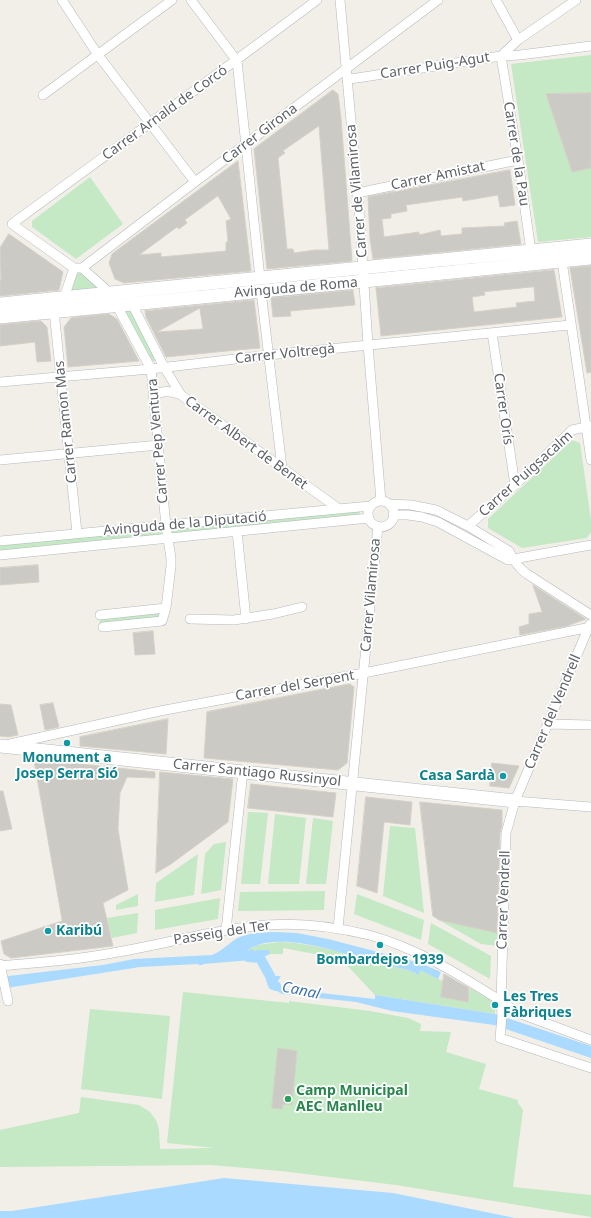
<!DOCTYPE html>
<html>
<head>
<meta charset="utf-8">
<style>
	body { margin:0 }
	canvas { display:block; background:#f1efe8 }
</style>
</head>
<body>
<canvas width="591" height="1218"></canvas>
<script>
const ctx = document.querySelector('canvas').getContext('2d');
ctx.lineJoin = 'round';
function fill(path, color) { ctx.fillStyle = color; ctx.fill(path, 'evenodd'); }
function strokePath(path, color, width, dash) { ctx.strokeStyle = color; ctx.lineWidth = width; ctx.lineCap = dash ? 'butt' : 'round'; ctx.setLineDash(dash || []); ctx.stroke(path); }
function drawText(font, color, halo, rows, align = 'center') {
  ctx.font = font + ' "Noto Sans",sans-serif'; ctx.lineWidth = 3.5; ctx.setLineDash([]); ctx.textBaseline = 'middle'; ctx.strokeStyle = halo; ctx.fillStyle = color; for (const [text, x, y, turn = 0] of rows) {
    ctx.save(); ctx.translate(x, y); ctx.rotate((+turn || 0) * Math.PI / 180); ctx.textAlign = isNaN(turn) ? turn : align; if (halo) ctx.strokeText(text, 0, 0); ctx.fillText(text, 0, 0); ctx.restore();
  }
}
fill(new Path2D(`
	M591,55V93L546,94L572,172L591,168V237L538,242L511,64Z
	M90,177L123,224L76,259L32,227V221Z
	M81,272L104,293L69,295L77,273Z
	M123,307H129L156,361H152Z
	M572,440L580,443L591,520V532L587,538L522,548L488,528V519Z
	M360,511V517L171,535L170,529Z
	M164,529L165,535L0,551V544Z
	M160,613L158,618L100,623L99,619Z
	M248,812L268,813L260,884H241Z
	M275,814L306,818L299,884H268Z
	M313,818L333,821L326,884H306Z
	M390,826L415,828L424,913L383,896Z
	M226,842L221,890L201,894L205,854L214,844Z
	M198,854L194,895L155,902L156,883Z
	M325,891L324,910L238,911L240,892Z
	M138,894V906L116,910V905Z
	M357,894L424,920L421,940L354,914Z
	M220,898L218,919L155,930V910Z
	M138,913L137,933L112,938L107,918Z
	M439,920L498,933V946L481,944Z
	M431,923L491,956L490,979L428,944Z
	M280,942C324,944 368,960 411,971L416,974L420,970L443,981L441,997L468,1001L470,988L496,1003L495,1014L375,995L341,959L283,948V954H270L269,950L249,951L247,950L257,945Z
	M183,992L289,1003V1001L370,1011L408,1018L421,1024L420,1031L451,1032L446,1052L486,1064L479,1089L518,1100V1103L523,1110L513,1187L591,1195V1217L396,1185L281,1171L211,1165L0,1167V1130L79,1113L81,1097L139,1105L150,1112L156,1120L159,1129L160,1149L215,1148L167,1143Z
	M90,1009L170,1016L162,1099L81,1089Z`), '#c5e8c5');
fill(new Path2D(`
	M275,932L297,933L328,939L420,963L441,972L438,979L420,970L419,975L411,971C395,967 379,963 363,959C333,950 275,931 248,950V951L253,949V950L255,951L256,950H269L270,954L252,962L251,960L203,964V965H199L198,964L140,967L0,989V977L103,965L134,959L212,955C220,952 226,946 233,941C245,932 261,933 275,932Z
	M270,976H281L276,984L294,992V990L375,999V995L495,1014L591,1046V1058L494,1025L392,1011L356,1002L282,994L277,991L268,983Z
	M224,1178L393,1193L515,1218H0V1211H12Z`), '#aadaff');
strokePath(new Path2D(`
	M248,957L260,958L270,976L273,985L276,986`), '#aadaff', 10);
const building = new Path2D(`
	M333,90L338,94L341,118L352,261L267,269L254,149ZM319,126L329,250H315L294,253L293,249H287L278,158L285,153L283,151Z
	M591,93V168L572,172L546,94Z
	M238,161L251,271L124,283L115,279L109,263L112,254ZM218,196L231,219L226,221L228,242H226V251L161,257V253L139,255L177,227L179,229L187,223L185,220Z
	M510,170L515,205L500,207L498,195L463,201L462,197L406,205L407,211L391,214V218L382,219L384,237L419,232V235L440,230L441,236L462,234V228L505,226L504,223L517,221L521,244L373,259L370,239L368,197Z
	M9,234L63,272L59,290L0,296V280H1L0,248Z
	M591,266V372L587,373L570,268Z
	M554,270L562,317L381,336L376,288ZM534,287L535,301L516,303L517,307L474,312L472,297L485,295L484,292Z
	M353,290L355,305L290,311L291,316L273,317L271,298Z
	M254,300L260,348L237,350L166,357L146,317L145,311ZM200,309L203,329L157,332L200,308Z
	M109,314L117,319L139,361L68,367L64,327L71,318Z
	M41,321L47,327L51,361L37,362L35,342L0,346V325Z
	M38,565L39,582L0,585V568Z
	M533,585L586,619L567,626L520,635L519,627L529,624V614L542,612Z
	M153,631L155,654L135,655L133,633Z
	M350,684L354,687L347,763L338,770L204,758L207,712Z
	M53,703L59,727L45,730L40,705Z
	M0,704L11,705L18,735L8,737L0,736Z
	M168,719L166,754L80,746V737Z
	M34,759L155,772V778L127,777L120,793L118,829L128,890L103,903L113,946L11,958L4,954L1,941L62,921Z
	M492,763L519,766L509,788L490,786Z
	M160,772L233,779L228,822L171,864L156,873Z
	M251,784L336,793L333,817L248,808Z
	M0,791H3L12,829L0,831Z
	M366,797L412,802L410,825L384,822L377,893L357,886Z
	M420,802L502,810V825L500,833L497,933L439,920L433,916Z
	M444,974L469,988L468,1002L441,997Z
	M278,1048L297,1051L292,1105L283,1104L282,1109L272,1108Z`);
fill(building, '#cccac5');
strokePath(building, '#d6d1c6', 1);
const street = new Path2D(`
	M62,0L98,55L195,182
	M191,0L237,61L260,278
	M340,0L359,209L368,345L381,501
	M496,0L518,40
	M347,79L357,78L501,56L518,40L576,0
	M43,95L172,0
	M357,193L518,160
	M531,251L518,160L501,56L520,55L591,46
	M562,261L591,460
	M82,268L195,182L438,0
	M261,291L282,468
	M64,298L74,268
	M130,300L164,367L181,395L339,509
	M54,311L77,533
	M492,333L515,485
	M0,382L151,369L269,355L570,325
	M154,396C162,390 172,391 181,395
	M0,460L159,445
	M368 514a13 13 0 1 1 26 0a13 13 0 1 1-26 0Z
	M389,504L411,505L436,510L468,526L509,551L513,559L521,569L527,574L591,615
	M393,515H408L422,517L438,522L508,560L591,545
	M468,526L515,485L572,430L591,426
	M237,531L246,619
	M0,541L370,506
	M0,555L369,518
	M100,615L166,608
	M190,619L234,620L273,614L302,607
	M590,624L515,801L506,833L501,1001L516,1012L591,1040
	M103,627L162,621L166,608L171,566V558L166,526L151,369L110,293L82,268H74L12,224C114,149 216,76 317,0
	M548,724L591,725
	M10,744L160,711L364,673L591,627
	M515,801L591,807
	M338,928L378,526
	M226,930L243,771
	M0,964L8,1001
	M0,966C32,963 63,961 94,956C145,949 195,934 246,927C287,921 329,925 369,935C417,948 460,975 501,1001L502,1016L500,1038L591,1068`);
const secondary = new Path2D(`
	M0,304L591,245
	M0,317L364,281L591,258
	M0,746L515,801`);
strokePath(street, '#b5b8bc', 10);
strokePath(secondary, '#b6babf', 14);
strokePath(street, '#fff', 9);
strokePath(secondary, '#fff', 13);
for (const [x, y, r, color] of [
	[67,743,4,"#0f9aa8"],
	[503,776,4,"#0f9aa8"],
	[48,931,4,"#0f9aa8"],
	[380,945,4,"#0f9aa8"],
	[495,1005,4,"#0f9aa8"],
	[288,1099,4,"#2e9e5b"]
]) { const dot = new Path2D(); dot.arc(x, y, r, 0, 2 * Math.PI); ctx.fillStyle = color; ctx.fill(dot); strokePath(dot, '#fff', 1.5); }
drawText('14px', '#5f6368', '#fff', [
	["Carrer Puig-Agut",435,66,-9],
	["Carrer Arnald de Corcó",165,113,-36],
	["Carrer Girona",260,134,-37],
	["Carrer de la Pau",516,154,81],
	["Carrer Amistat",438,176,-12],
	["Carrer de Vilamirosa",357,191,-95],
	["Avinguda de Roma",296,288,-5],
	["Carrer Voltregà",285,354,-6],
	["Carrer Orís",503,409,82],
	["Carrer Ramon Mas",66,422,-96],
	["Carrer Pep Ventura",158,441,-95],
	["Carrer Albert de Benet",246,443,36],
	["Carrer Puigsacalm",526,474,-42],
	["Avinguda de la Diputació",185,524,-5],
	["Carrer Vilamirosa",371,595,-85],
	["Carrer del Serpent",295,686,-10],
	["Carrer del Vendrell",553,712,-67],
	["Carrer Santiago Russinyol",257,773,6],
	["Carrer Vendrell",504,900,-88],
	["Passeig del Ter",222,933,-9]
]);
drawText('bold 14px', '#0d838f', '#fff', [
	["Monument a",67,758],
	["Josep Serra Sió",67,774],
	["Casa Sardà",495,776,"right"],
	["Karibú",56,931,"left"],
	["Bombardejos 1939",380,960],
	["Les Tres",503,997,"left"],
	["Fàbriques",503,1013,"left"]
]);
drawText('bold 14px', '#27864d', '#fff', [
	["Camp Municipal",296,1091],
	["AEC Manlleu",296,1107]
], 'left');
drawText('italic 15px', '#4174aa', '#fff', [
	["Canal",301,991,12]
]);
</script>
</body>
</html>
